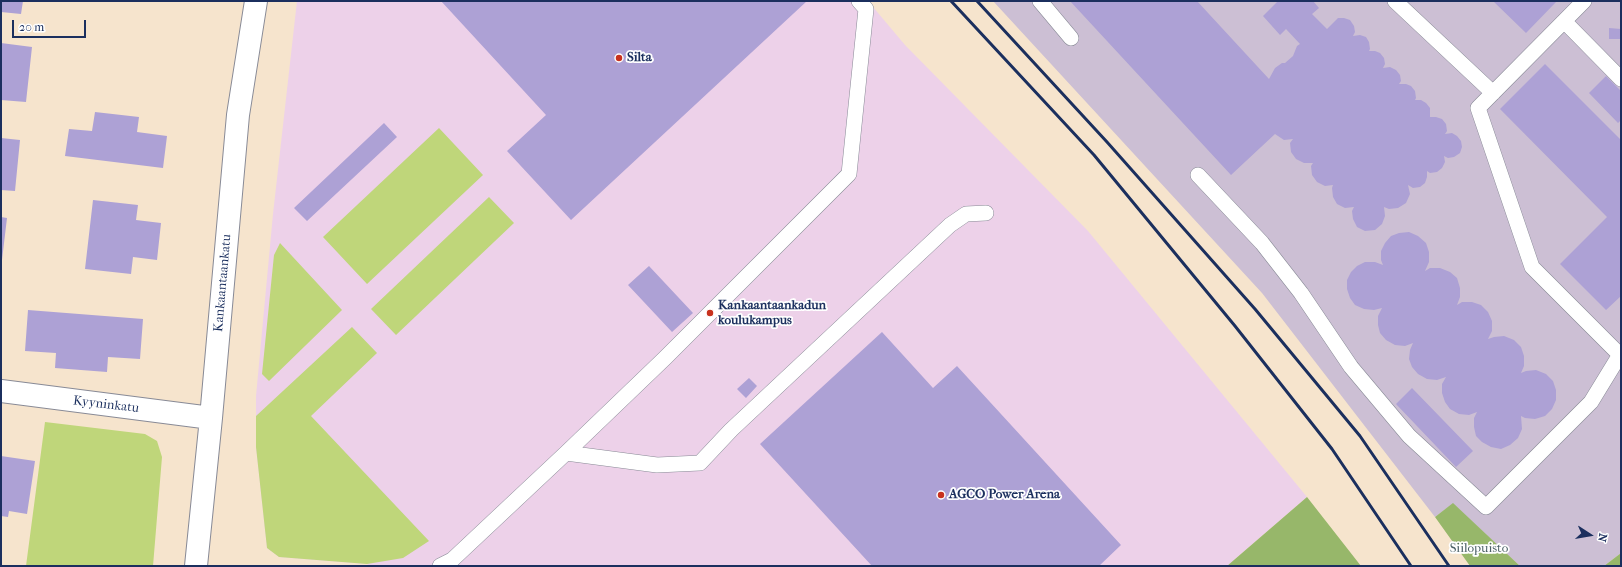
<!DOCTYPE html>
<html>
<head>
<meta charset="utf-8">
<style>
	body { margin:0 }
	#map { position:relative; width:1622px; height:567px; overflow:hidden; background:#f6e4cd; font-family:"IM FELL French Canon",serif }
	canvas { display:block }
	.frame { position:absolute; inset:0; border:2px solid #1b2f5e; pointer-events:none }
	.north { position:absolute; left:1570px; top:515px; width:40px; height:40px; -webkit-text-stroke:3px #fff; paint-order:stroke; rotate:102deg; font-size:11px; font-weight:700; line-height:16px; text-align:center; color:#1b2f5e }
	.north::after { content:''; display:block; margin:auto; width:14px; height:18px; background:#1b2f5e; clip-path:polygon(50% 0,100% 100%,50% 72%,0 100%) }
	.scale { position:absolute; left:12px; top:20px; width:74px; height:18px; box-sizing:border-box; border:2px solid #1b2f5e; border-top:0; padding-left:5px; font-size:12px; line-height:14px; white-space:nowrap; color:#1b2f5e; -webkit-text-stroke:3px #fff; paint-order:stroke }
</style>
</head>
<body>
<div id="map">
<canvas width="1622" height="567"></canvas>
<div class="frame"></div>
<div class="north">N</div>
<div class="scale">20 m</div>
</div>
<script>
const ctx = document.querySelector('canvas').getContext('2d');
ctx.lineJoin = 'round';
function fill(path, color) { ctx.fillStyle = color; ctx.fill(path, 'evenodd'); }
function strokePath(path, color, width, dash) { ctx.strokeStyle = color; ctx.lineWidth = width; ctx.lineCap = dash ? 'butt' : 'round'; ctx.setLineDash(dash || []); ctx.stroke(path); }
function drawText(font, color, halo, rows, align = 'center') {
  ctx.font = font + ' "IM FELL French Canon",serif'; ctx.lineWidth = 3.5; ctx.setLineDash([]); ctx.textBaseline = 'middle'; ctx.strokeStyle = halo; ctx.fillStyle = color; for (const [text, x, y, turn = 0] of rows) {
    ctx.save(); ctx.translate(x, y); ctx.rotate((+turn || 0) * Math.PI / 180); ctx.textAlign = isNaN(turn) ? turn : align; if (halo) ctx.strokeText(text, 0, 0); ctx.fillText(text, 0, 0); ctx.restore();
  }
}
fill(new Path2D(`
	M297,1H868L905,45L1088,231L1307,497L1227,566H370L367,564L279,557L267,548L256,447V396L273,214Z`), '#edd1e9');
fill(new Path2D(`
	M993,1H1621V553L1604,566H1520L1453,504L1435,517L1262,293Z`), '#ccbfd4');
fill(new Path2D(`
	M439,128L483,175L367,284L323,237Z
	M489,197L514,223L396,335L371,309Z
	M280,243L342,310L269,381L262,374L274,255Z
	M352,327L377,353L311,416L429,541L403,558L367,564L279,557L267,548L256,447V416Z
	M45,422L145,434L157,441L162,457L153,566H26Z`), '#bfd67a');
fill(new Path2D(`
	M1307,497L1361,566H1227Z
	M1453,503L1520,566H1470L1435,517Z
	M1621,553V566H1604Z`), '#97b76a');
fill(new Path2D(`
	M1,1H23L21,14L1,12Z
	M441,1H807L571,220L507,151L546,115Z
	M1070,1H1197L1269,79L1275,68L1282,63H1285L1293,56L1297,46L1300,44L1286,29L1280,35L1263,16L1278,1H1313L1319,8L1312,14L1327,29L1338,18H1344L1350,20L1354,26L1355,32L1353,36L1360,35L1366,37L1369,42L1370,49L1369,51H1375L1380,53L1384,58L1385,64L1383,68L1390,67L1396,70L1400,75L1401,81L1399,84H1406L1411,86L1415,91L1416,98L1415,100H1421L1426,103L1430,108V117H1436L1442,119L1446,124L1447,131L1445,134L1452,133L1457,136L1461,141L1462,147L1460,153L1454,157L1448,158L1444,156L1445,162L1442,168L1437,172L1430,173L1427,171V177L1425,183L1420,187L1413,188L1408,185L1410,194L1406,203L1398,208L1389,209L1384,207L1385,216L1382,224L1375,230L1365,231L1357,227L1353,219L1352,211L1354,207L1345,208L1337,204L1333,197L1332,188L1333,185L1325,186L1317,182L1312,175L1311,166L1313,163H1304L1296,159L1291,152L1290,143L1293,139L1284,140L1275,134L1231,175Z
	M1493,1H1557L1526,33Z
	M1609,28L1621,29V39H1609Z
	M1,43L32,47L26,102L1,100Z
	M1545,64L1621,140V296L1606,310L1560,264L1607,217L1500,109Z
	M1606,76L1621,91V120L1618,123L1589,93Z
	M95,112L139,117L137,132L167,136L163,168L65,156L69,129L92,131Z
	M384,123L397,137L307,221L294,208Z
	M1,138L20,140L15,191L1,190Z
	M93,200L138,205L136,220L161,223L157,260L133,257L131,274L85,269Z
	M1,217L7,218L2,260H1Z
	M1409,232L1418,236L1426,243L1429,252V262L1425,271L1430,268H1440L1450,272L1457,278L1460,288V297L1457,305L1462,302H1472L1481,305L1488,312L1492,321V331L1488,339L1494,337L1504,336L1514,340L1521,347L1524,356V366L1521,373L1526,371L1536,370L1546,374L1553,381L1556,390V400L1552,409L1545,416L1535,419L1525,418L1521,416L1522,429L1518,438L1510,445L1501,449L1491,447L1482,442L1476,436L1474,427V418L1477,412L1469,415L1459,414L1450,409L1445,402L1442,393V384L1446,377L1437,380L1427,379L1418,374L1412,367L1409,359L1410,350L1413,343L1405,346L1395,345L1386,340L1380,333L1378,325V316L1382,308L1374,310L1364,309L1355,305L1350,298L1347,289V280L1351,272L1357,266L1365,262H1375L1383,265L1381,260V251L1385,243L1391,236L1399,233Z
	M649,266L693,313L672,332L628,285Z
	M28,310L143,319L140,359L108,357L107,372L55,368L56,353L25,351Z
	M882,332L933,388L957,366L1121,545L1099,566H872L760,444Z
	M749,378L757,386L746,398L737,389Z
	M1412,388L1473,451L1456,467L1396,404Z
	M1,456L35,461L27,514L9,511L8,517L1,516Z`), '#ada1d5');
const service = new Path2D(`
	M1040,1L1071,38
	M1395,1L1493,93
	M1584,1L1478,108L1532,267L1620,355
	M1564,21L1621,79
	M1198,175L1262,243L1301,293L1351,367L1409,436L1486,507L1591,402L1621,353
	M566,453L657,465L700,463L731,430L950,225L966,214L986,213
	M440,566L452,560L566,453L665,358L849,174L866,9L859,1`);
const tertiary = new Path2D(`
	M1,391L211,418
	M196,566L211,418L238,115L256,1`);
strokePath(service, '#888a96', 16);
strokePath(tertiary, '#888a96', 24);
strokePath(service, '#fff', 15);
strokePath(tertiary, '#fff', 22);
strokePath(new Path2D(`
	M951,1L1094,155L1235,326L1332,449L1411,566
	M977,1L1107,142L1255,309L1360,436L1449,566`), '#1b2f5e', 3);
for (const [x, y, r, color] of [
	[619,58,4,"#c8321e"],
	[710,313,4,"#c8321e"],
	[941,495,4,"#c8321e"]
]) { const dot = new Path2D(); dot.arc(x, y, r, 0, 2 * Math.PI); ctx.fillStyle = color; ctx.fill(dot); strokePath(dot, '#fff', 1.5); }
drawText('bold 13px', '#1b2f5e', '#fff', [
	["Silta",627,58],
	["Kankaantaankadun",718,306],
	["koulukampus",718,321],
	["AGCO Power Arena",949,495]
], 'left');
drawText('13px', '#1b2f5e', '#fff', [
	["Kankaantaankatu",223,283,-85],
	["Kyyninkatu",106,405,7]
]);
drawText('13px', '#4c6166', '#fff', [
	["Siilopuisto",1479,549]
]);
</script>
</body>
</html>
